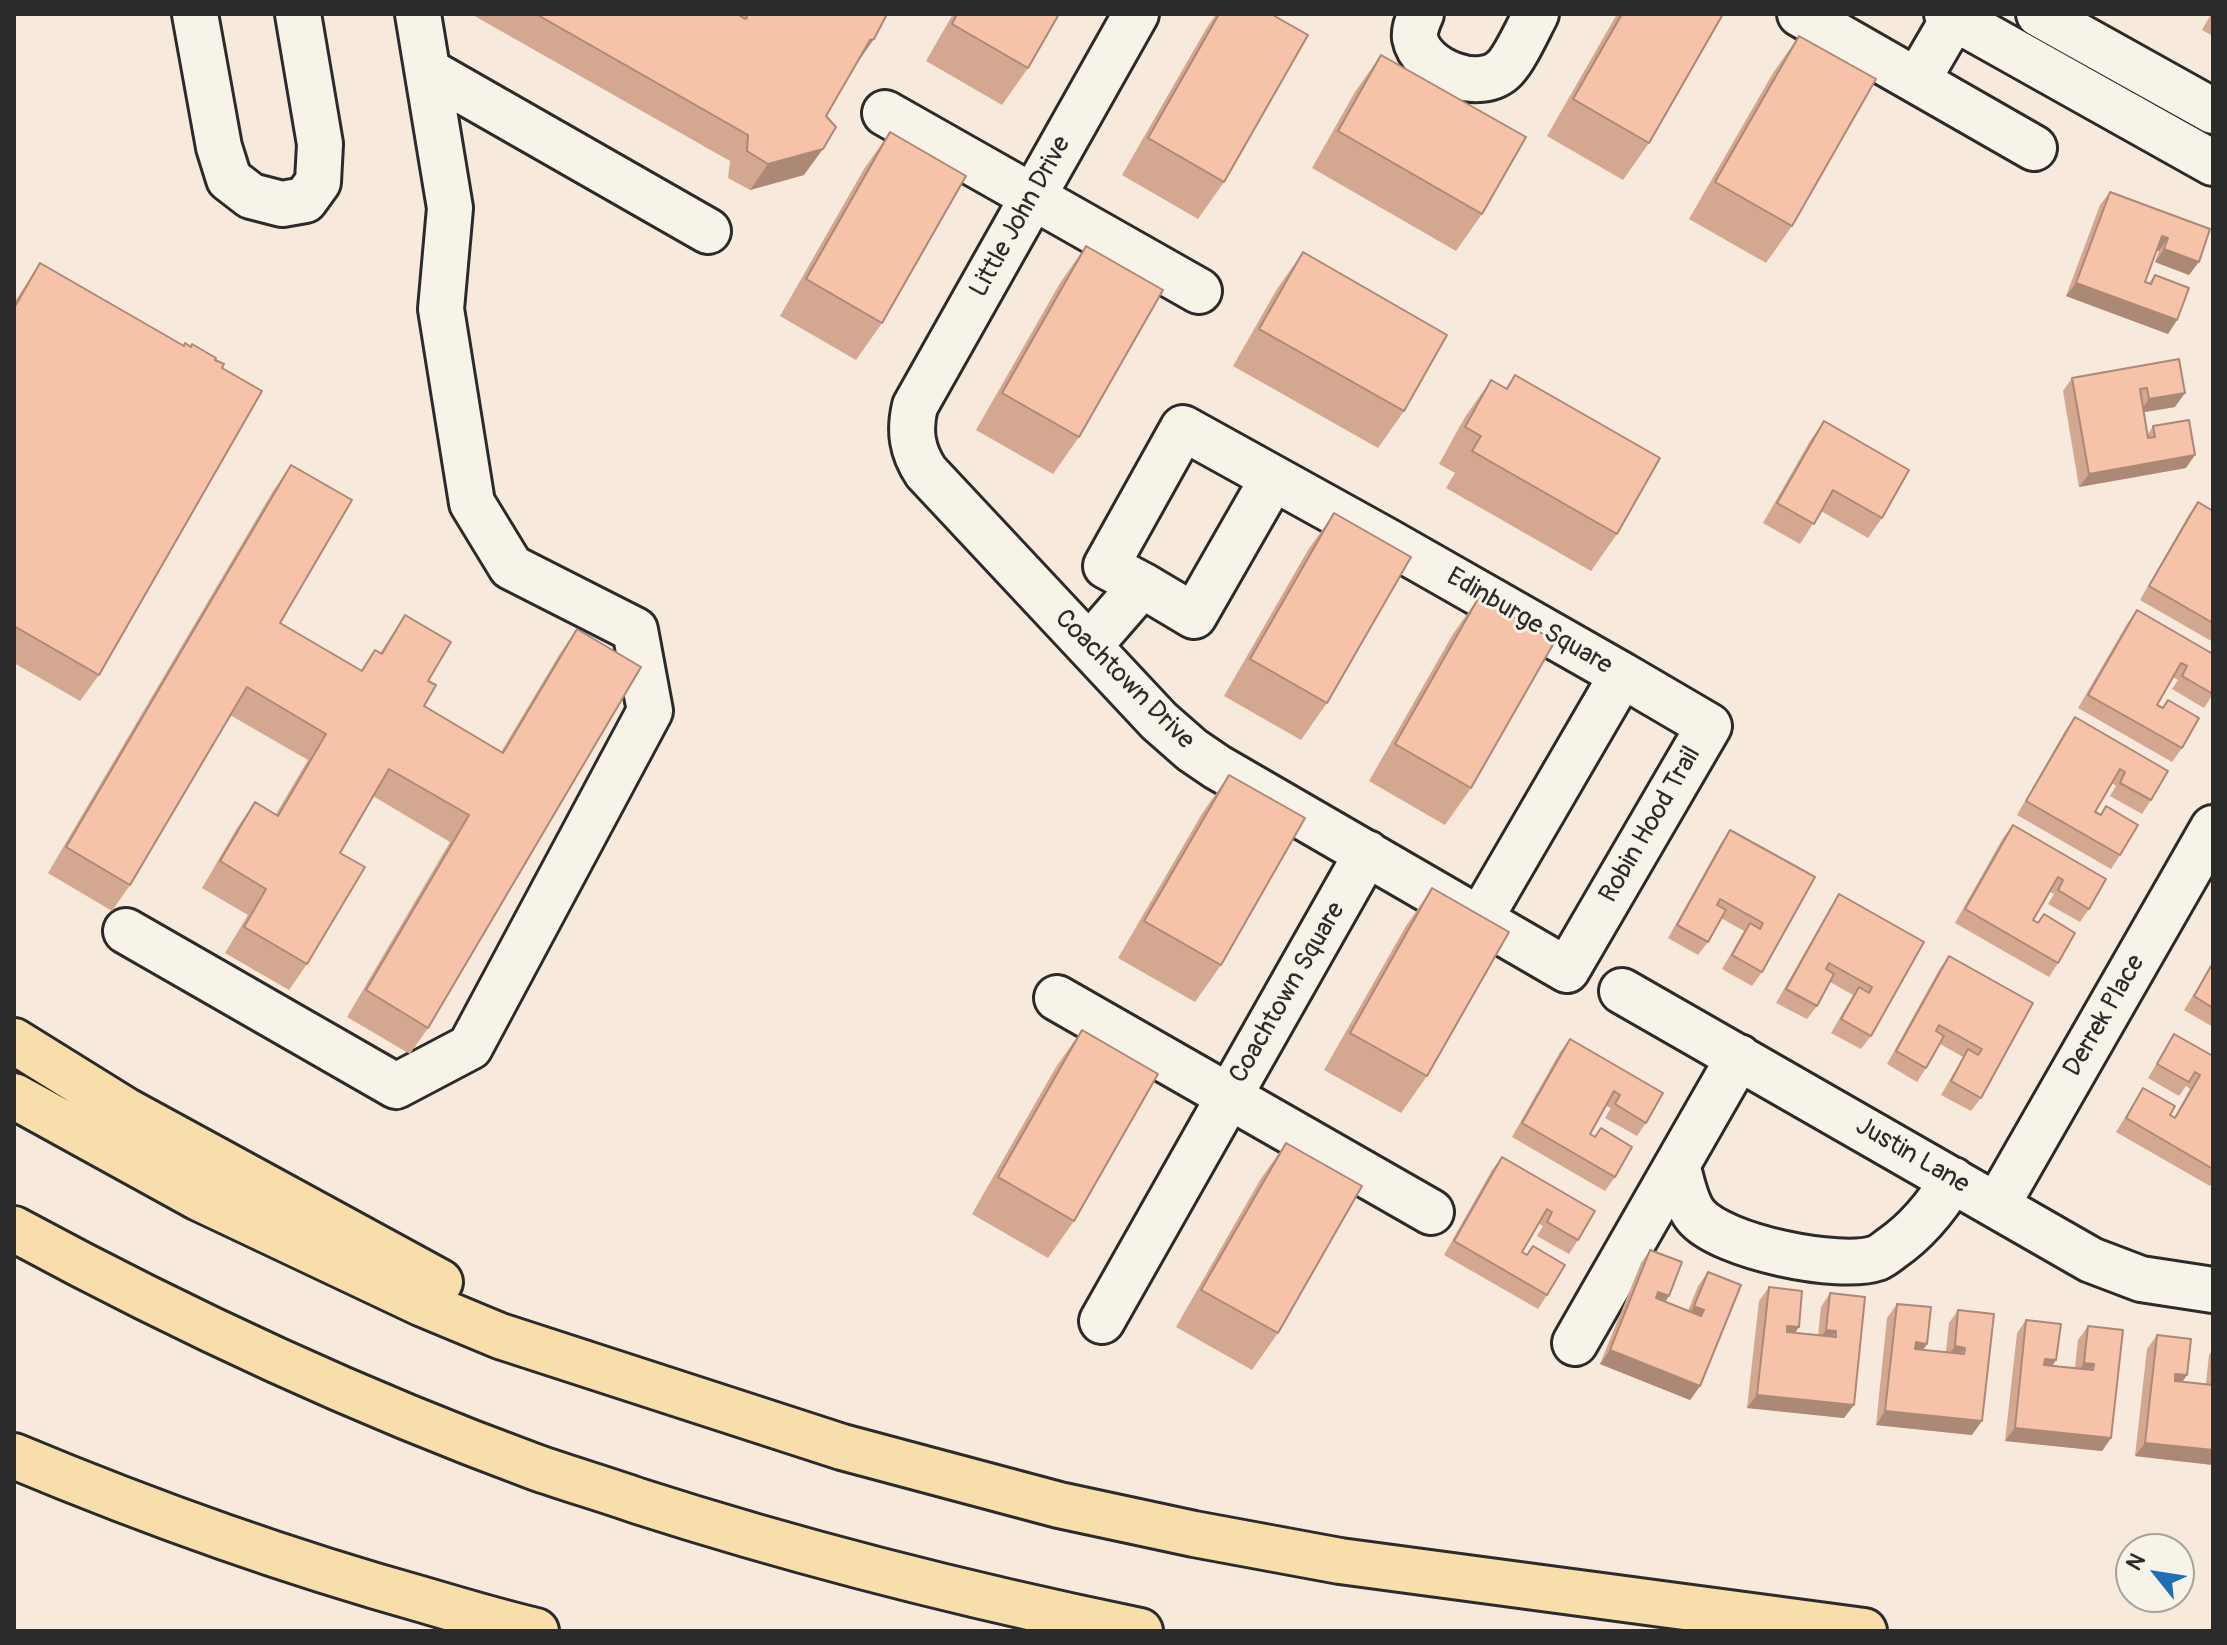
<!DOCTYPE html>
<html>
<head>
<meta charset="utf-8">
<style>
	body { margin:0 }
	#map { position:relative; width:2227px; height:1645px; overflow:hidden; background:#f7e9db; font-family:Pangolin,sans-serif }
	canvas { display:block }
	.frame { position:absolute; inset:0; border:16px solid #2b2b2b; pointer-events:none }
	.north { position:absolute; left:2115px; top:1533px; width:80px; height:80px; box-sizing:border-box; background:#f7f3e8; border:2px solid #a5a39c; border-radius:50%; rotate:300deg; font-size:22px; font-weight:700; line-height:32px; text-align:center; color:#2b2b2b }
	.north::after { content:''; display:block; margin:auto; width:28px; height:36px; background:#1f6fb2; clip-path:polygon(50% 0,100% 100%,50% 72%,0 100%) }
</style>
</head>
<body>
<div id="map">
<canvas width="2227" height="1645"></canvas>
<div class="frame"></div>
<div class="north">N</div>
</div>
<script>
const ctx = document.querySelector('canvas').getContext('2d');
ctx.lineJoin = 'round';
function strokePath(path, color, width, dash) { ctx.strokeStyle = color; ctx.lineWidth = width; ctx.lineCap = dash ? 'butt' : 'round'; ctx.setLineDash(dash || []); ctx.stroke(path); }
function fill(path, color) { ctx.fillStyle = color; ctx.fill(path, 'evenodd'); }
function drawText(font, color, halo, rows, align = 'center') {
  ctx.font = font + ' Pangolin,sans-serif'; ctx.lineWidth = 6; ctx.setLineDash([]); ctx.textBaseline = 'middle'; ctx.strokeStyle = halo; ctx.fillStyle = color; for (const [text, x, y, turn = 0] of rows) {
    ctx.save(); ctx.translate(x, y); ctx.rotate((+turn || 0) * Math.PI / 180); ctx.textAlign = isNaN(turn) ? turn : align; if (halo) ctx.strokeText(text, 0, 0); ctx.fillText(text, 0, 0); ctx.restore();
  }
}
const minor = new Path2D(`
	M195,14L219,147L229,179L251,196L282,204L305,200L318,182L320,144L298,14
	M1136,14L915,406C909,431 912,451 926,472L1159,721L1192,750L1217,767L1567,970L1709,726L1622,675
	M1421,14C1418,20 1414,31 1415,38C1421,71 1481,94 1505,68C1515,58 1529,27 1536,14
	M1800,14L2034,148
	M1947,14L2213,163
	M2039,14L2213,111
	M428,71L708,231
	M1917,81L1956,14
	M885,113L1199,291
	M1142,585L1194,616L1273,478
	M1089,646L1142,585L1106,566L1183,428L1387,541L1622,675L1480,919
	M126,931L396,1086L470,1047L650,711L635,630L511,567L472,503L441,309L450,208L418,14
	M1622,991L2091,1260L2141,1279L2213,1290
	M1057,998L1431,1212
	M1677,1165C1682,1181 1685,1203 1696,1216C1722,1247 1840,1271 1877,1258C1882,1256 1888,1251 1892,1248C1918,1230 1937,1206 1953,1180
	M1997,1205L2213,828
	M1102,1321L1367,853
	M1575,1343L1739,1057`);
const highway = new Path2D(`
	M14,1041L125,1110L440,1282
	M14,1096L199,1198L423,1304L500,1336L842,1447L1059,1505L1194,1534L1340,1561L1864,1631
	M14,1229C182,1320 356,1401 535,1467C569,1479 604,1489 638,1501C803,1554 970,1596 1140,1631
	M14,1456C148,1512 284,1561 424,1600C461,1611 498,1622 536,1631`);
strokePath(minor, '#2b2b2b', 50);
strokePath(highway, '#2b2b2b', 50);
strokePath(minor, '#f7f3e8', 44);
strokePath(highway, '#f8deab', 44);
fill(new Path2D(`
	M471,14H886L826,116L804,175L750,190L728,178L730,161Z
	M953,14H1059L1028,68L1002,105L926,61Z
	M1216,14H1271L1224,182L1198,219L1122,175L1206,29Z
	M1617,14H1723L1649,143L1623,180L1547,136Z
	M2211,14H2213V36L2202,30Z
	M1799,36L1792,226L1766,263L1689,219L1773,73Z
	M1381,55L1482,214L1456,251L1312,168L1355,92Z
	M890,132L882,323L856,360L780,316L864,169Z
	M2110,192L2210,229L2189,275L2155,262L2159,251H2157L2145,282L2149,283L2155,275L2177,320L2168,334L2066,296L2100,205Z
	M1086,246L1079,437L1053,474L976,430L1060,283Z
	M1303,252L1404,411L1378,448L1233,366L1277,289Z
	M40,263L99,675L80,701L14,663V303Z
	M2179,359L2175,407L2144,412L2148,434L2153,426L2186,468L2079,487L2063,391L2072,378Z
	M1515,375L1617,534L1591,571L1446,488L1455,473L1439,464L1465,417L1491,380L1506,388Z
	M1824,421L1882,518L1868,538L1821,511L1800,544L1763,523L1810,441Z
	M291,465L280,623L361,670L375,650L380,653L405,615L428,681L424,706L501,752L559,655L577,629L428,1028L410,1054L347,1017L450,842L373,796L340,853L307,964L289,990L225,953L248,915L202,888L237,828L255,802L276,814L308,760L230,715L130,885L112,911L48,873L273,491Z
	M2198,502L2213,511V642L2140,600L2188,516Z
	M1334,513L1327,703L1301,740L1224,696L1308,550Z
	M1479,597L1471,788L1445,825L1369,781L1453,634Z
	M2137,610L2213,694L2204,708L2172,689L2178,680L2173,677L2157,705L2162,708L2168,700L2182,748L2172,762L2078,708L2127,624Z
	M2075,717L2151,800L2142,814L2110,796L2116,786L2112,783L2095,812L2100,815L2106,806L2120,855L2111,869L2017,815L2065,731Z
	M1229,775L1221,965L1195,1002L1118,958L1203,812Z
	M2013,825L2089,909L2080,922L2048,904L2054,894L2050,892L2033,920L2038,923L2044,914L2058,963L2049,977L1955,923L2003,838Z
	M1730,830L1815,877L1762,972L1752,986L1722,969L1744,931L1721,918L1708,942L1698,955L1668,938L1721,843Z
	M1432,888L1427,1076L1401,1113L1324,1070L1406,926Z
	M1839,894L1924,942L1871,1036L1861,1049L1831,1033L1853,995L1830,982L1817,1006L1807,1019L1776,1003L1830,908Z
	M1949,956L2033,1003L1981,1098L1971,1111L1941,1095L1963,1057L1940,1044L1926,1068L1917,1082L1887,1064L1939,970Z
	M2211,966L2213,967V1027L2184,1010Z
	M1082,1030L1074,1221L1048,1258L972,1214L1056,1067Z
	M2174,1034L2213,1056V1182L2210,1186L2116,1132L2143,1088L2170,1115L2174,1118L2190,1089L2186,1086L2179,1096L2148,1078Z
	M1570,1039L1646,1123L1637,1136L1605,1118L1611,1108L1606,1106L1590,1134L1595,1137L1601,1128L1615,1177L1605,1191L1512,1137L1560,1052Z
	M1286,1143L1278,1333L1252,1370L1176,1327L1260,1180Z
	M1502,1157L1578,1240L1569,1254L1537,1236L1543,1226L1539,1224L1522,1252L1527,1255L1533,1246L1547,1295L1538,1309L1444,1255L1492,1170Z
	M1650,1250L1669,1296L1665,1302L1688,1311L1698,1286L1708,1272L1700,1386L1690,1400L1600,1364L1641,1263Z
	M1769,1287L1799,1327L1795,1333L1818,1336L1821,1307L1830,1293L1865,1297L1844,1418L1747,1408L1759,1301Z
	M1897,1304L1927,1344L1923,1350L1946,1352L1949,1323L1958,1310L1994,1314L1972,1435L1876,1425L1887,1318Z
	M2026,1320L2056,1360L2052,1366L2075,1368L2078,1340L2088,1326L2111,1438L2102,1451L2005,1441L2017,1333Z
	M2157,1335L2187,1375L2183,1381L2206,1384L2209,1355L2213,1349V1465L2135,1456L2147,1349Z`), '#d4a790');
fill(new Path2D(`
	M874,39L855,66L870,40Z
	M823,149L804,175L750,190L768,164Z
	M2162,236L2168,238L2159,251L2153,249Z
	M2164,249L2199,262L2189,275L2155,262Z
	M2076,283L2177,320L2168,334L2066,296Z
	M2185,393L2175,407L2139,413L2149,399Z
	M2195,455L2186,468L2079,487L2089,474Z
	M1658,1292L1669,1296L1659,1310L1648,1306Z
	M1694,1306L1704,1310L1694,1324L1685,1320Z
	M1787,1326L1799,1327L1789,1341L1778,1340Z
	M1826,1330L1836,1331L1827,1345L1817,1344Z
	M1916,1342L1927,1344L1918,1357L1906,1356Z
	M1955,1346L1965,1348L1955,1361L1945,1360Z
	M1610,1350L1700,1386L1690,1400L1600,1364Z
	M2045,1359L2056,1360L2047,1374L2035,1372Z
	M2084,1363L2094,1364L2084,1378L2075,1376Z
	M2175,1374L2187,1375L2177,1389L2166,1387Z
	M1757,1395L1854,1405L1844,1418L1747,1408Z
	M1885,1411L1982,1421L1972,1435L1876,1425Z
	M2015,1428L2111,1438L2102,1451L2005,1441Z
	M2145,1443L2213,1450V1465L2135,1456Z`), '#ac8876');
const building = new Path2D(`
	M536,14H737L745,19L747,18L746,14H886V16L874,39L870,40L826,116L836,127L823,149L768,164L747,151L748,135Z
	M957,14H1059L1028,68L952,24Z
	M1219,14H1271L1308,35L1224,182L1148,138Z
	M1622,14H1723L1649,143L1573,99Z
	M1799,36L1876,79L1792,226L1715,182Z
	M1381,55L1526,137L1482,214L1338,131Z
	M890,132L966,176L882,323L806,279Z
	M2110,192L2210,229L2199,262L2164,249L2168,238L2162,236L2145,282L2151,284L2155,275L2189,288L2177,320L2076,283Z
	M1086,246L1163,290L1079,437L1002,393Z
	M1303,252L1447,335L1404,411L1259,329Z
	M40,263L184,346L185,343L191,347L192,344L216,358L215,360L224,364L222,368L262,391L99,675L14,626V308Z
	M2179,359L2185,393L2149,399L2147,388L2140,389L2148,438L2155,437L2153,426L2189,420L2195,455L2089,474L2072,378Z
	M1515,375L1660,458L1617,534L1472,451L1481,436L1465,427L1491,380L1507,389Z
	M1824,421L1909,470L1882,518L1833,490L1814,524L1777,503Z
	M291,465L352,500L280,623L362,671L375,650L382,654L405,615L451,642L428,681L436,685L424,706L503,753L577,629L641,667L428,1028L366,990L469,815L389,769L340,853L365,867L307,964L244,927L266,889L220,861L255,802L278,816L326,734L247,687L130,885L66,847Z
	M2198,502L2213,511V623L2149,586Z
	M1334,513L1411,557L1327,703L1250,659Z
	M1479,597L1555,641L1471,788L1395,744Z
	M2137,610L2213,654V694L2182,676L2187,666L2181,663L2157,705L2163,708L2168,700L2199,718L2182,748L2088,695Z
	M2075,717L2168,771L2151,800L2120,783L2125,772L2120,769L2095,812L2101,815L2106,806L2138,825L2120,855L2026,801Z
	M1229,775L1305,818L1221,965L1144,921Z
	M2013,825L2106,879L2089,909L2058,890L2063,880L2058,877L2033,920L2038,923L2044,914L2075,933L2058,963L1965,909Z
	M1730,830L1815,877L1762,972L1732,955L1750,923L1760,929L1763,923L1720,899L1717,905L1726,910L1708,942L1677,925Z
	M1432,888L1509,932L1427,1076L1350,1033Z
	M1839,894L1924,942L1871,1036L1841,1019L1859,987L1869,993L1872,987L1829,963L1826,969L1834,974L1817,1006L1786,989Z
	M1949,956L2033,1003L1981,1098L1951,1081L1968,1049L1978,1055L1982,1049L1939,1025L1936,1031L1944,1036L1926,1068L1896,1051Z
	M2211,966L2213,967V1008L2194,996Z
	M1082,1030L1158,1074L1074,1221L998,1177Z
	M2174,1034L2213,1056V1169L2126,1118L2143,1088L2175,1106L2170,1115L2175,1118L2200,1075L2195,1072L2189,1082L2157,1064Z
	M1570,1039L1663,1093L1646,1123L1615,1104L1620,1095L1614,1091L1590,1134L1595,1137L1601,1128L1632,1147L1615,1177L1522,1123Z
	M1286,1143L1362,1186L1278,1333L1201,1290Z
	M1502,1157L1595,1211L1578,1240L1547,1222L1552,1212L1547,1209L1522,1252L1527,1255L1533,1246L1565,1265L1547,1295L1454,1241Z
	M1650,1250L1682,1262L1669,1296L1658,1292L1656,1298L1701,1316L1704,1310L1694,1306L1708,1272L1741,1285L1700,1386L1610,1350Z
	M1769,1287L1802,1291L1799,1327L1787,1326V1332L1836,1337V1331L1826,1330L1830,1293L1865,1297L1854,1405L1757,1395Z
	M1897,1304L1931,1307L1927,1344L1916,1342L1915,1349L1964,1354L1965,1348L1955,1346L1958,1310L1994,1314L1982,1421L1885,1411Z
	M2026,1320L2061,1324L2056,1360L2045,1359L2044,1365L2093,1370L2094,1364L2084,1363L2088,1326L2123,1330L2111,1438L2015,1428Z
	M2157,1335L2191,1339L2187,1375L2175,1374V1381L2213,1385V1450L2145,1443Z`);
fill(building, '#f6c2a8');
strokePath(building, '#ac8876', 2);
drawText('26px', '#2b2b2b', '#f7f3e8', [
	["Little John Drive",1021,217,-61],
	["Edinburge Square",1529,622,30],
	["Coachtown Drive",1124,680,45],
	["Robin Hood Trail",1651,825,-60],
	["Coachtown Square",1288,993,-60],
	["Derrek Place",2105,1016,-60],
	["Justin Lane",1912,1156,30]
]);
</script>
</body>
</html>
